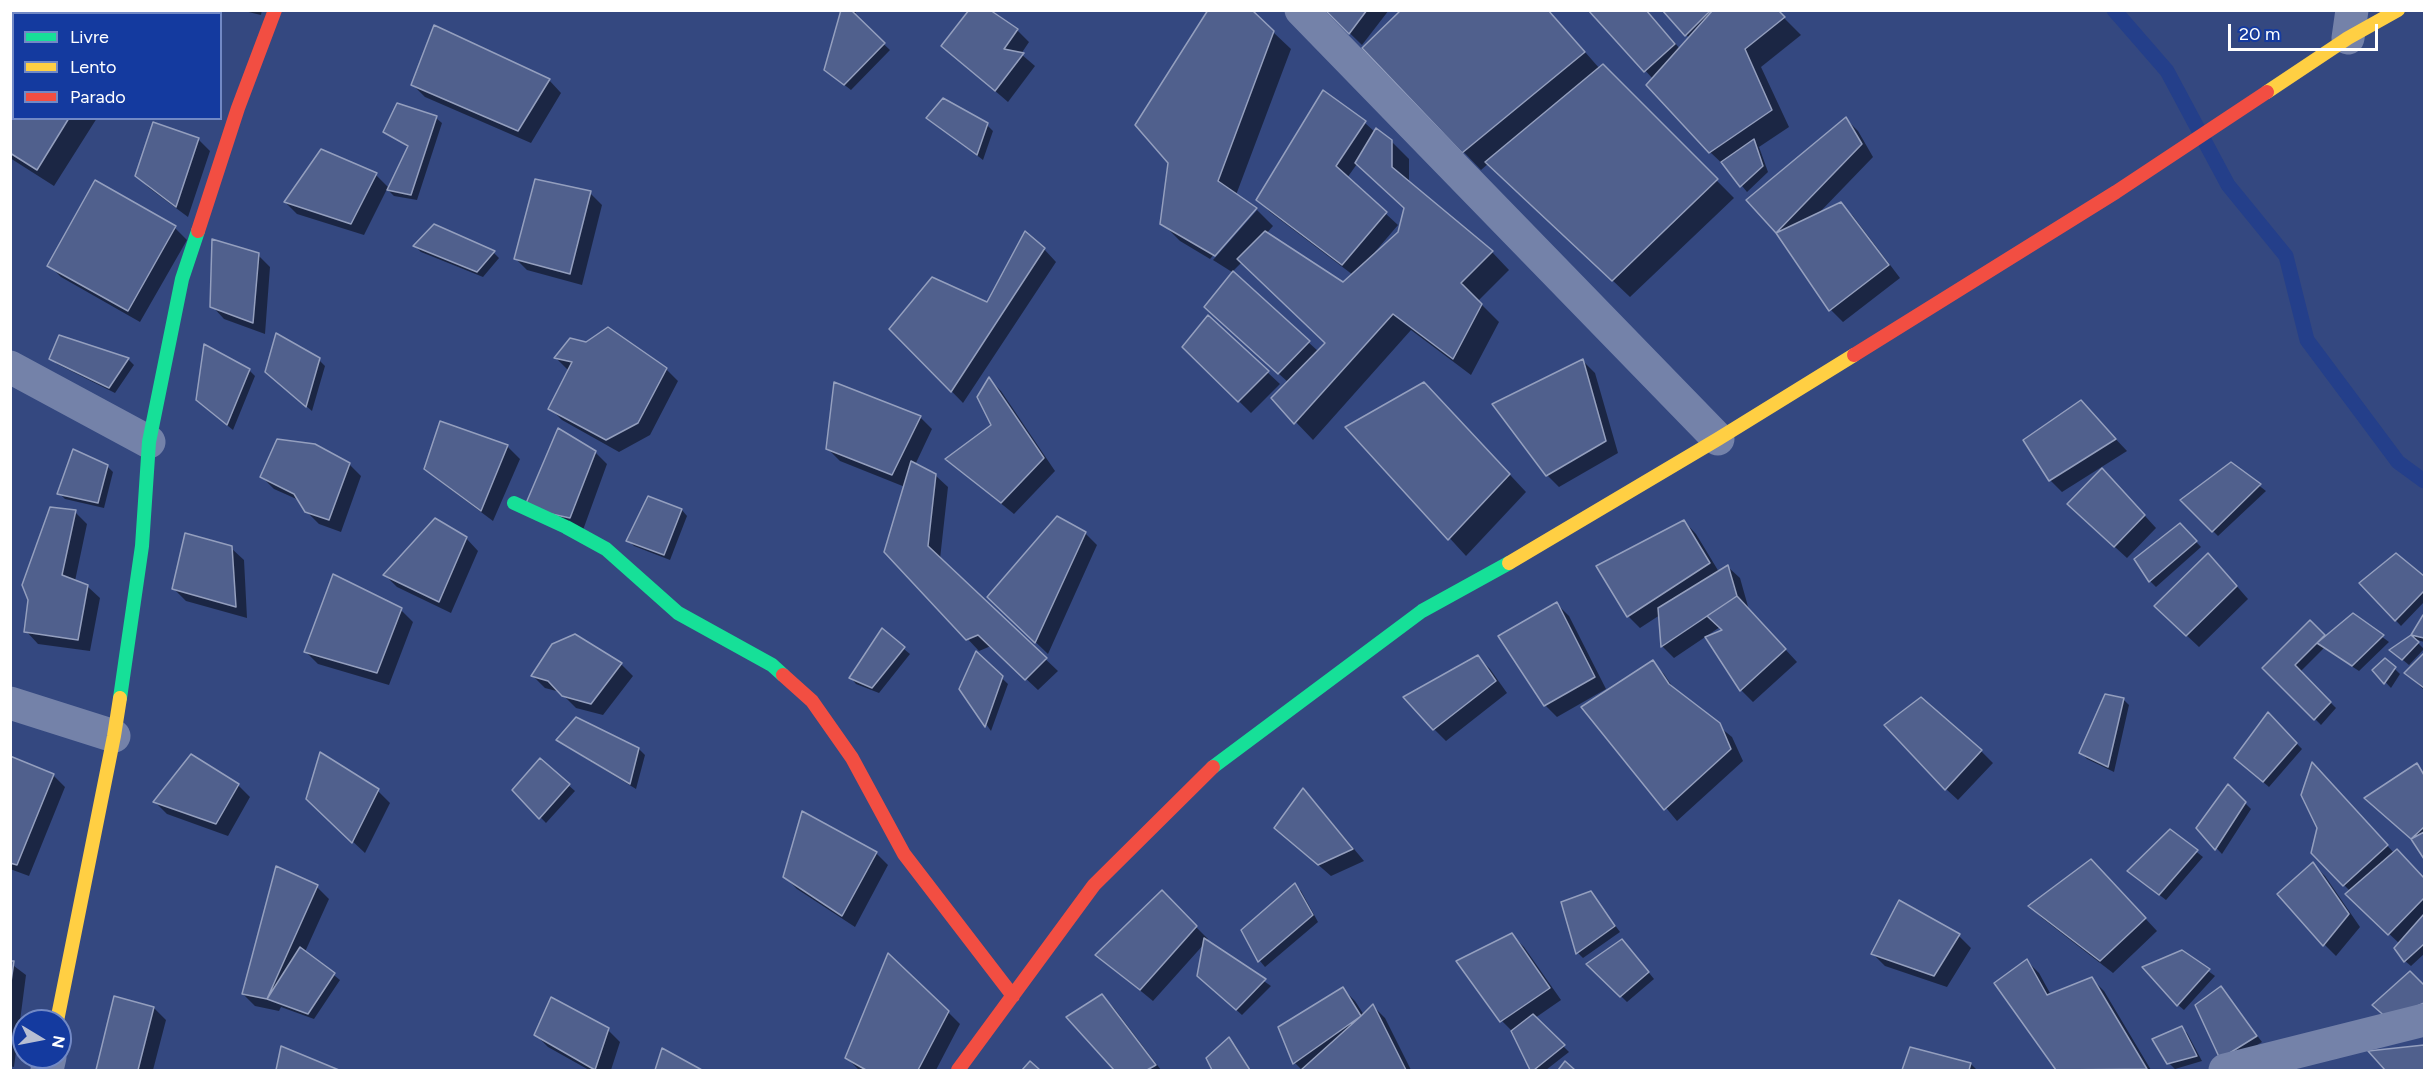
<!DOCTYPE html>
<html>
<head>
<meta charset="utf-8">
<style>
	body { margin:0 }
	#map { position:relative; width:2435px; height:1081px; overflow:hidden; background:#344880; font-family:Figtree,sans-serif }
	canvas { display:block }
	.frame { position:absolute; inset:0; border:12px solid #fff; pointer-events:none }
	.legend { position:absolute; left:12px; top:12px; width:210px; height:108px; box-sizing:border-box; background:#143a9f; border:2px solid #7289c5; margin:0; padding:8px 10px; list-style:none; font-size:18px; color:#fff }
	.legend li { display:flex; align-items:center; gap:12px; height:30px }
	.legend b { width:30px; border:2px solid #7289c5 }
	.north { position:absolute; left:12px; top:1009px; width:60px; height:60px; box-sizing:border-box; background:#143a9f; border:2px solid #7289c5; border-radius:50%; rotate:100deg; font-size:16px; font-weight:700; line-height:24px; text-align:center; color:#fff }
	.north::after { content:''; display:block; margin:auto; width:21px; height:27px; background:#b8bfd3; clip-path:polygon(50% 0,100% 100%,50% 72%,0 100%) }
	.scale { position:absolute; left:2228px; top:24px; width:150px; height:27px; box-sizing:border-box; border:3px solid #fff; border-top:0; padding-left:8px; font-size:18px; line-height:21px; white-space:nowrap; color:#fff; -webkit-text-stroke:4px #143a9f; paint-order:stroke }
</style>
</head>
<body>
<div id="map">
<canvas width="2435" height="1081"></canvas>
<div class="frame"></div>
<ul class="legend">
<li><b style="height:8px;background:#16e098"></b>Livre</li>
<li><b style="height:8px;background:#ffcf43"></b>Lento</li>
<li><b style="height:8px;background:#f24e42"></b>Parado</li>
</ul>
<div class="north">N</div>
<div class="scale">20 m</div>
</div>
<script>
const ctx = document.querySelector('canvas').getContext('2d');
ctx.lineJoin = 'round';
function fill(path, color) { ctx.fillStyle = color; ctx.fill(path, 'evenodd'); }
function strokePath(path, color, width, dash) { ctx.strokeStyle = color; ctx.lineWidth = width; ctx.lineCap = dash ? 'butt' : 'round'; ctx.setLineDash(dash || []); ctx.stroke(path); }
fill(new Path2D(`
	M21,10H146L144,14H20Z
	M240,10H262L261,15Z
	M843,10H857L854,16L890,50L851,90L825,70Z
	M1326,10H1389L1362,45Z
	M1548,10L1600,69L1603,66L1734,198L1630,297L1489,163L1481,170L1364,48Z
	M1590,10H1647L1680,49L1690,39L1664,10H1707L1710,15L1776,10L1801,35L1761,67L1789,127L1759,147L1768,172L1747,192L1728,169L1710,152L1653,79Z
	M434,27L549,80L561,93L531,143L425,97L413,85Z
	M1017,30L1029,42L1021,54L1035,66L1008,102L943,46Z
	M1273,32L1291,49L1236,195L1257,210H1253L1210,259L1180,241L1162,223Z
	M10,36L14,118H97L54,186L10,158Z
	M1323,92L1365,123L1375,132L1391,141L1409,159V183L1492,252L1509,270L1478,301L1499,322L1471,375L1411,330L1313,440L1273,398L1289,383L1218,319L1233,273L1319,352L1327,344L1242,262L1232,272L1213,260L1257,210L1273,226L1266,234L1343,284L1353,275L1270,212L1258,200ZM1357,164L1405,209L1399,233L1377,253L1375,252L1398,225L1347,178Z
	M436,118L442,123L417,200L394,196L387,189L364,235L297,214L285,202L321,151L376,175L389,188L409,148L385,131Z
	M928,118L987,125L993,131L983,160Z
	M1846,119L1858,131L1873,157L1818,214L1841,204L1853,216L1900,278L1843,322L1831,310L1777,232Z
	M198,139L210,151L188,217L149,188L137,176Z
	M590,193L602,205L582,285L527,270L515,258Z
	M434,226L494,253L499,258L483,277L421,252L415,246Z
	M175,228L187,240L140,322L61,277L49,265Z
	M1044,249L1056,262L963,403L891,329L987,304Z
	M258,255L270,267L265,334L224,319L212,306Z
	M1208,317L1280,384L1251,413L1184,347Z
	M51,358L128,359L134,365L115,393L57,364Z
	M556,358L666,369L678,381L650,435L619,452L562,420L550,408L568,370Z
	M319,360L325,366L312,411L273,378Z
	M1583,361L1595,373L1618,453L1559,487L1547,475L1495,405Z
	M249,370L255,376L233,430L203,406Z
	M990,380L1001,391L1055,471L1014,514L947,460L993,425Z
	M1441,401L1526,492L1466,556L1348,427Z
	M2093,415L2127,451L2062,492L2050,480Z
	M920,417L932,429L915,465L935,475L948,487L940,559L1058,671L1038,690L991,646L979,651L886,552L905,487L840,461L828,449Z
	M441,423L508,447L520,459L493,521L438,480L426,468Z
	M595,452L607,464L583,530L538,519Z
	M349,464L361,476L341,532L319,524L306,511L301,501L274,489L261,476Z
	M2231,464L2266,491L2218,536L2182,500Z
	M107,466L113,472L104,508L65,499L59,493Z
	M2114,482L2156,528L2127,558L2081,516Z
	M648,498L682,510L687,516L670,560L634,546L628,540Z
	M75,512L87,524L75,581L87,586L100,598L90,651L38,644L26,631Z
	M1684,521L1696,534L1719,572L1728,567L1740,578L1749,610L1797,662L1753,702L1741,690L1724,631L1720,627L1674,658L1662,646L1660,615L1640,628L1628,616Z
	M2180,525L2201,547L2156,587L2150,581Z
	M1085,533L1097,545L1048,654L1001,609Z
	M466,538L478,551L451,613L397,587L385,575Z
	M231,548L244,560L247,618L186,601L174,589Z
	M2396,555L2424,578V602L2401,626L2361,583Z
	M2220,567L2248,599L2199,647L2168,618Z
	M1557,604L1569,616L1606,689L1557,717L1545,705Z
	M401,610L413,622L389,685L318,664L306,652Z
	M2353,615L2389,642L2359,671L2324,648L2300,672L2336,708L2321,725L2265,668L2310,622L2326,638Z
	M2424,618V642L2414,639L2424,649L2409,665L2391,650L2412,636Z
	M904,649L910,654L879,693L856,684L851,678Z
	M977,654L1008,684L991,731L961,689Z
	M2424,655V690L2406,673Z
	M1478,657L1490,669L1507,693L1446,741L1434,729Z
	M1652,662L1664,674L1676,692L1732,737L1743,761L1677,821L1583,708Z
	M621,664L633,676L603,715L576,708L560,692L545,688L533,676Z
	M2395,669L2400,674L2391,688L2374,670Z
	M2123,699L2129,705L2114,772L2087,759L2081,753Z
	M2268,714L2302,749L2269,787L2242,764Z
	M558,740L639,749L645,755L636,789L564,745Z
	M1981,751L1993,763L1958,800L1946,789Z
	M10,758L53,775L65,787L29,876L10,869Z
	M540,760L575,791L546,823L514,790Z
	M2416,765L2424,773V857L2415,842L2378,810Z
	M2324,776L2394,853L2409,863L2424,879V954L2411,966L2405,961L2400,944L2359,906L2350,891L2312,853L2318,828Z
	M238,785L250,797L228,836L167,814L155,802Z
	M2229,787L2251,809L2222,854L2197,828Z
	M1304,790L1315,802L1364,861L1331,876L1276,828Z
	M378,791L390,803L365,853L320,811Z
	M2170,831L2203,857L2166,900L2135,876Z
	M876,853L888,865L855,927L797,889L785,877Z
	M2313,864L2325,876L2360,927L2336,956L2324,944Z
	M2103,873L2157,931L2113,973L2042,918L2030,906Z
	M1295,885L1301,891L1318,922L1265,967L1260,961L1242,930Z
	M317,887L329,899L305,952L340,980L314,1019L281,1007L279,1011L255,1006L243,994Z
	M1162,893L1208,939L1206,941L1271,986L1242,1015L1205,982V943L1153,1001L1098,956Z
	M1591,893L1620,932L1583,958L1578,953L1563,903Z
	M1900,902L1959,936L1971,948L1947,987L1885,966L1873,954Z
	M1512,935L1524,947L1561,1000L1535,1018L1569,1052L1546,1070H1532L1513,1032L1502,1021L1459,962Z
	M1628,947L1654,979L1627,1002L1589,965Z
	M2182,952L2215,976L2184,1010L2178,1005Z
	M2027,961L2039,973L2051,995L2091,978L2104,991L2151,1070H2058L1996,984Z
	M10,963L26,975L14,1067L10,1066Z
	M2221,988L2262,1042L2227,1064Z
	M1343,989L1355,1001L1364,1015L1373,1006L1385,1018L1411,1070H1302L1295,1063L1280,1028Z
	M1102,996L1114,1008L1161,1070H1116L1068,1018Z
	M115,998L154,1008L166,1020L153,1070H97Z
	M948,1012L960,1024L936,1070H859L847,1058Z
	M2181,1027L2187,1033L2202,1061L2175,1069L2169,1063Z
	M608,1030L620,1042L611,1070H589L548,1047L536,1035Z
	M1229,1039L1235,1045L1251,1070H1214L1208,1058Z
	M2424,1046V1070H2387L2371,1052Z
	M282,1048L335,1070H278Z
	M1911,1049L1971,1064L1977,1070H1904Z
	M663,1050L699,1070H657Z`), '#0007');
strokePath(new Path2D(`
	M2114,10L2167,71L2228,185L2286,256L2307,340L2398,462L2424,481`), '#243f8a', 15);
const building = new Path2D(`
	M19,10H129L127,14H18Z
	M841,10H851L885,43L844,85L824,70Z
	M969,10H990L1018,29L1004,49L1024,53L995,91L941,46Z
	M1208,10H1252L1274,31L1218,181L1257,208L1215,256L1160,224L1168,163L1135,125Z
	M1325,10H1367L1349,34Z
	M1401,10H1548L1585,52L1462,153L1362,48Z
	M1588,10H1646L1675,44L1644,72Z
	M1662,10H1707L1709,12L1685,36Z
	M1713,10H1778L1785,17L1745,49L1772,110L1709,153L1646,85Z
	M434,25L550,79L518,131L411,85Z
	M10,35L14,37V118H69L37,170L10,153Z
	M1603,64L1718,179L1612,281L1485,162Z
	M1323,90L1366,121L1336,166L1387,212L1342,265L1256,200Z
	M943,98L988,123L977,155L926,118Z
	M397,103L437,116L411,195L387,190L408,146L383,132Z
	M1846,117L1862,144L1776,233L1746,200Z
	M153,122L199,138L176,207L135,176Z
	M1376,128L1392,140V167L1493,251L1461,283L1482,304L1453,359L1393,314L1294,424L1271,398L1325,343L1237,259L1265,231L1343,282L1398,232L1404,208L1355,163Z
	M1754,139L1763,166L1740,187L1721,162Z
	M321,149L377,173L351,224L284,202Z
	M535,179L591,191L570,274L514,259Z
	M95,180L176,226L128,311L47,266Z
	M1841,202L1889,265L1829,311L1776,233Z
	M434,224L495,251L477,272L413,246Z
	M1025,231L1045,248L951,392L889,329L932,277L987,302Z
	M212,239L259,253L253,323L210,307Z
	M1233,271L1310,341L1278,374L1204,307Z
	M1208,315L1269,371L1238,402L1182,347Z
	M608,327L667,368L638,423L606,440L548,409L572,362L554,358L570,338L586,342Z
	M276,333L320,358L306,407L265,372Z
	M59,335L129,358L109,388L49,359Z
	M204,344L250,369L227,425L196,400Z
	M1583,359L1606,441L1546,476L1492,404Z
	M989,377L1044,458L1001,503L945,459L991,425L977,397Z
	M834,382L921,416L892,475L826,449Z
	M1424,382L1510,474L1448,540L1345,427Z
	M2081,400L2116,439L2049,481L2023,440Z
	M440,421L508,445L481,511L424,469Z
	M558,428L596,451L570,518L524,508Z
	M277,439L315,444L350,463L329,520L305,512L294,494L260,477Z
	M73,449L108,465L98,503L57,494Z
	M911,461L936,474L928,546L1047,658L1025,680L978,635L966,640L884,552Z
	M2231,462L2261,484L2212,532L2180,500Z
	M2102,468L2145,515L2114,547L2067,504Z
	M648,496L682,509L664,555L626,541Z
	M50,507L76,510L62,575L88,585L78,640L24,632L28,600L22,585Z
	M1057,516L1086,532L1035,643L987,597Z
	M435,518L467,537L439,602L383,575Z
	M1684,520L1710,563L1627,617L1596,566Z
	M2180,523L2197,541L2149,582L2134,559Z
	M185,533L232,546L236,607L172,589Z
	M2208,553L2237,586L2186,636L2154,606Z
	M2396,553L2424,576V591L2395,621L2359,583Z
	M1728,565L1737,596L1661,647L1658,608Z
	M333,574L402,608L377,673L304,652Z
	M1737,596L1786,649L1740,691L1705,637L1722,630L1707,616Z
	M1557,602L1595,677L1544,706L1498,636Z
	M2353,613L2384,635L2352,666L2317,643Z
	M2423,615L2424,617V638L2411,635Z
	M2310,620L2325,635L2295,665L2331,702L2314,720L2262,668Z
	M882,628L905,647L872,688L849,678Z
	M575,634L622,663L591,704L562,696L548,681L531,676L552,644Z
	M2411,635L2419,642L2402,660L2389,650Z
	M976,651L1003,676L985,727L959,689Z
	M2424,653V688L2404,673Z
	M1478,655L1496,681L1433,730L1403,697Z
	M2385,658L2396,667L2384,684L2372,670Z
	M1653,660L1669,684L1720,723L1731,749L1664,810L1581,707Z
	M2105,694L2124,698L2108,767L2079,753Z
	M1921,697L1982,750L1945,790L1884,725Z
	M2268,712L2297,743L2263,782L2234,758Z
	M576,717L639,748L630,784L556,740Z
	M320,752L379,789L352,843L306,799Z
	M191,754L239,784L216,824L153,802Z
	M10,756L54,774L17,865L10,863Z
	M540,758L570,784L539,819L512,790Z
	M2312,762L2388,845L2343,886L2311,853L2317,828L2301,795Z
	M2417,763L2424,775V827L2411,839L2364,798Z
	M2228,784L2246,802L2215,850L2196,828Z
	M1303,788L1353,849L1318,865L1274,828Z
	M802,811L877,852L842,916L783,877Z
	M2170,829L2198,850L2159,895L2127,871Z
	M2424,832V859L2411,839Z
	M2397,849L2424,878V898L2388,935L2345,894Z
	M2091,859L2146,918L2100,961L2028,906Z
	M2313,862L2349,914L2323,946L2277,894Z
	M276,866L318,885L267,999L242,994Z
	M1295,883L1313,915L1258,962L1241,930Z
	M1162,890L1197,926L1140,990L1095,955Z
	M1591,891L1615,926L1576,954L1561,902Z
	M1899,900L1960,934L1934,976L1871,954Z
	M2424,914V944L2404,962L2394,948Z
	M1512,933L1550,988L1500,1022L1456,961Z
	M1204,938L1266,979L1236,1010L1197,976Z
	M1622,939L1649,972L1620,997L1586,964Z
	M300,947L335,973L308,1014L267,999Z
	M2182,950L2210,969L2177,1006L2142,967Z
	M888,953L949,1011L918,1070H866L845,1058Z
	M2027,959L2047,995L2092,977L2147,1069L2056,1070L1994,983Z
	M10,961H14L10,989Z
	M2410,971L2424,985V1003L2388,1019L2372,1005Z
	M2221,986L2257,1036L2220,1059L2195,1005Z
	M1343,987L1361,1016L1293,1064L1278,1027Z
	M1102,994L1156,1065L1147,1070H1114L1066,1017Z
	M114,996L154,1007L138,1070H96Z
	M551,997L609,1028L595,1070L534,1035Z
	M1373,1004L1406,1070H1301L1361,1016Z
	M1533,1014L1565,1045L1534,1070H1530L1511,1031Z
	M2182,1026L2197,1056L2167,1064L2152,1039Z
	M1229,1037L1250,1070H1212L1206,1058Z
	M2424,1045V1070H2385L2368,1051Z
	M281,1046L339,1070H276Z
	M1910,1047L1971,1063L1969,1070H1902Z
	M662,1048L702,1070H655Z
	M1030,1061L1040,1070H1022Z
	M1565,1061L1575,1070H1558Z`);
fill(building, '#50608d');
strokePath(building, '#949fbe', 1.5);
strokePath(new Path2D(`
	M1301,10L1718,439
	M2348,38L2352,10
	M10,367L149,442
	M10,703L114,736
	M47,1070L50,1057
	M2225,1070L2424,1020`), '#7482a9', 33);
strokePath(new Path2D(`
	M514,503L566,527L606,549L678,613L772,665L783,675
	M120,698L142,546L149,442L182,279L198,231
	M1213,767L1422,611L1509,563`), '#16e098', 14);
strokePath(new Path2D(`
	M2267,92L2348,38L2398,10
	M1509,563L1718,439L1854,355
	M57,1021L114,736L120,698`), '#ffcf43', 14);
strokePath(new Path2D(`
	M198,231L238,108L275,10
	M1854,355L2116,192L2267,92
	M783,675L812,701L852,758L904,854L1013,996
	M958,1070L1094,885L1213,767`), '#f24e42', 14);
</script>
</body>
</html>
